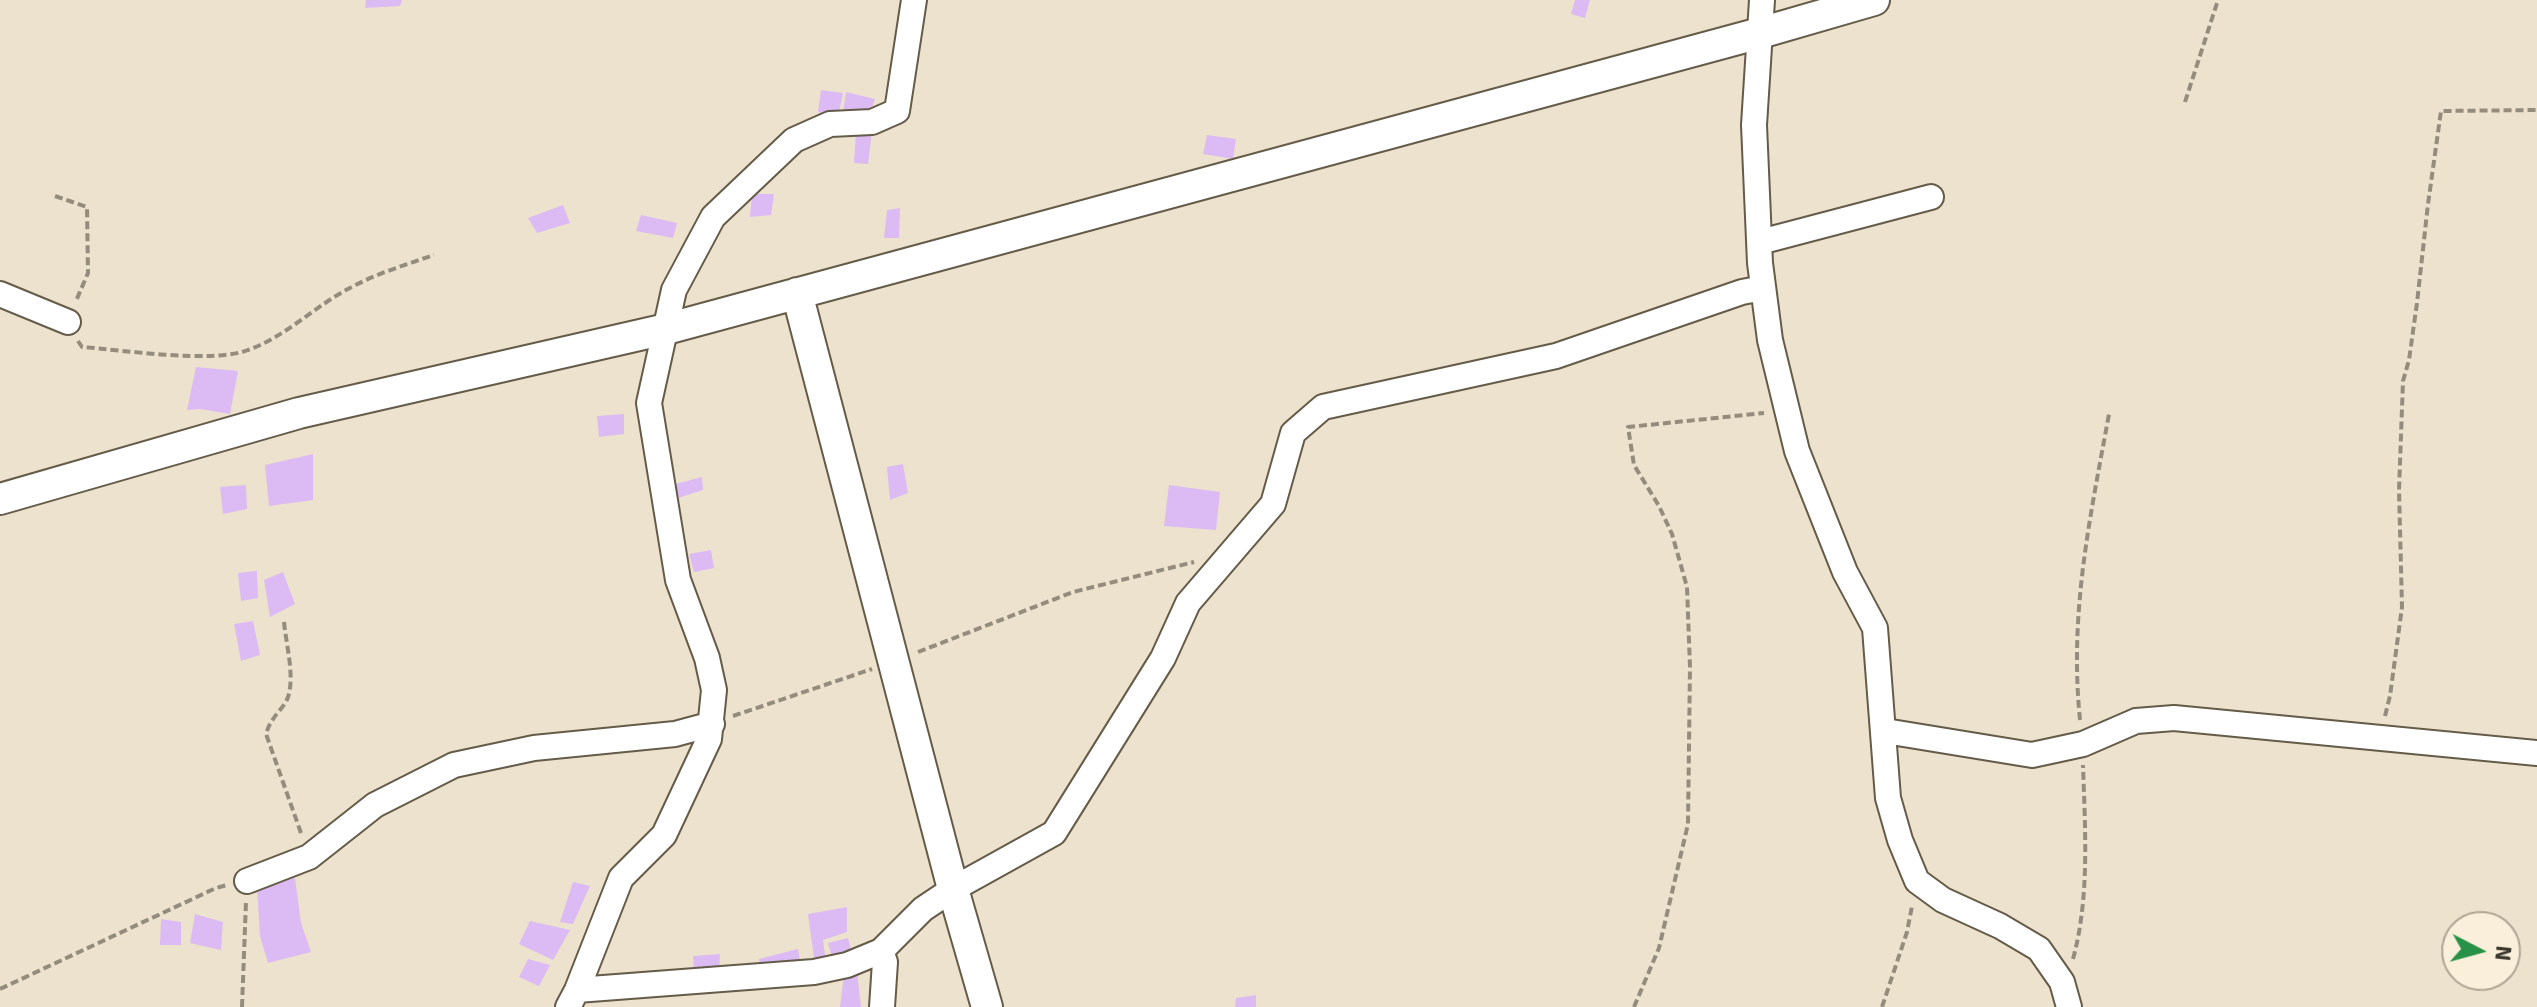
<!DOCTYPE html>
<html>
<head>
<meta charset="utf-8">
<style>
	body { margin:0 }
	#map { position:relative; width:2537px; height:1007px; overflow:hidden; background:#ede2cd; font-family:Signika,sans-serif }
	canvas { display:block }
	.north { position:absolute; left:2441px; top:911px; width:80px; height:80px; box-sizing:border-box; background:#faefda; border:2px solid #aea595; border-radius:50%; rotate:96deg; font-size:22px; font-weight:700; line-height:32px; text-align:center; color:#3b372e }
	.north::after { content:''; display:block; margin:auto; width:28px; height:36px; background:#289148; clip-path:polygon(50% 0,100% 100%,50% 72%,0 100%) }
</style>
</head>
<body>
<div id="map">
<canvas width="2537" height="1007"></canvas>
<div class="north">N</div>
</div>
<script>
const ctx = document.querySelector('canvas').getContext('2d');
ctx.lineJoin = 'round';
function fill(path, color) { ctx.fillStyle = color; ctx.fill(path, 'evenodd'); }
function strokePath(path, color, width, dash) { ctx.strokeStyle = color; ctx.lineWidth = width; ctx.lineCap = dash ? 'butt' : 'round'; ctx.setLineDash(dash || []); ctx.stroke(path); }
fill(new Path2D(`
	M366,0H402L400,6L365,8Z
	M1575,0H1590L1585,18L1571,14Z
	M821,90L843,93L838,117L818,112Z
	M846,92L875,99L869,115L843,113Z
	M872,131L868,164L854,163L856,133Z
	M1207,135L1236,139L1233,159L1203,154Z
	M752,194H774L771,215L750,217Z
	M563,205L570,223L537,233L528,218Z
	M900,208L899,238H884L887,210Z
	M641,215L677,223L673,238L636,231Z
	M196,367L238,371L230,414L200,409L187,410Z
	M624,414V434L599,437L597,416Z
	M313,454V500L269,506L265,465Z
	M903,464L908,493L890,500L887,467Z
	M702,477L703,490L675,499L672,485Z
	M246,485L247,509L223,514L220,487Z
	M1169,485L1220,492L1216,530L1164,526Z
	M711,550L714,568L694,572L689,554Z
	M257,571L258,598L241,601L238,573Z
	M283,572L295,604L270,617L264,580Z
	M253,621L260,655L241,661L234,624Z
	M295,878L301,923L311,952L268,963L260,936L257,887Z
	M573,882L590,886L573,924L560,922Z
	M847,907V932L823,940L826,964L815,965L808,914Z
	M195,914L223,922L221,950L190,943Z
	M161,919L181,922V945H160Z
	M530,921L570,930L553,960L519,944Z
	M848,938L852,954L833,961L828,943Z
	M798,949L801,966L761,973L759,959Z
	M720,954L719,974L694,975L693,956Z
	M528,959L550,965L539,986L519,977Z
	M857,972L861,1007H840L844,974Z
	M1256,995V1007H1235L1236,998Z`), '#dcbbf4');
const minor = new Path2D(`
	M1762,0L1754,125L1760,263L1770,340L1797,451L1845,572L1875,628L1888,798L1900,840L1917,881L1943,900L2000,926L2039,949L2062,982L2069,1007
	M1760,242L1931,197
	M0,294L68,322
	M1885,731L2032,755L2083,744L2136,721L2174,718L2537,753
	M247,881L309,857L375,805L454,765L534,748L675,734L712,724
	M881,951L885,962L882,1007
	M577,990L814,972L847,965L881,951L923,909L953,889L1054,833L1163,658L1188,603L1273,504L1293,433L1323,407L1556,356L1742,292L1763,288
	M568,1007L577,990L621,878L664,835L709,739L714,690L707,658L678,580L649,403L674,290L713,217L794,140L830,124L872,122L897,111L914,0`);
const tertiary = new Path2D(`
	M797,293L953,889L987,1007
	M0,499L299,413L666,329L1760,33L1874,0`);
strokePath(minor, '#645b49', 28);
strokePath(tertiary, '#645b49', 34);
strokePath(new Path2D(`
	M2185,102L2218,0
	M55,196L87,207L88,273L76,301
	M78,341L82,347C123,350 213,364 248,350C285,337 314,307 348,289C375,274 405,265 434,255
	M284,622C286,644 295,676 288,697C284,709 271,716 266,734L302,836
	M918,652L1073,592L1194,562
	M733,716L872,669
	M2385,716L2390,696L2402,607L2399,490L2403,381L2409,360L2417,303L2428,204L2441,111L2537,110
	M2080,720C2069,613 2090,518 2109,414
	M2073,959C2090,897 2085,828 2083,765
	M0,989L216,888L227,885
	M242,1007L246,901
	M1634,1007L1659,948L1688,824L1690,667L1687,587L1672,534L1659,506L1634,465L1628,427L1764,413
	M1882,1007L1907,932L1912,906`), '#948c7d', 4, [8, 4]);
strokePath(minor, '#fff', 24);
strokePath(tertiary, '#fff', 30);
</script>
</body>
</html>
